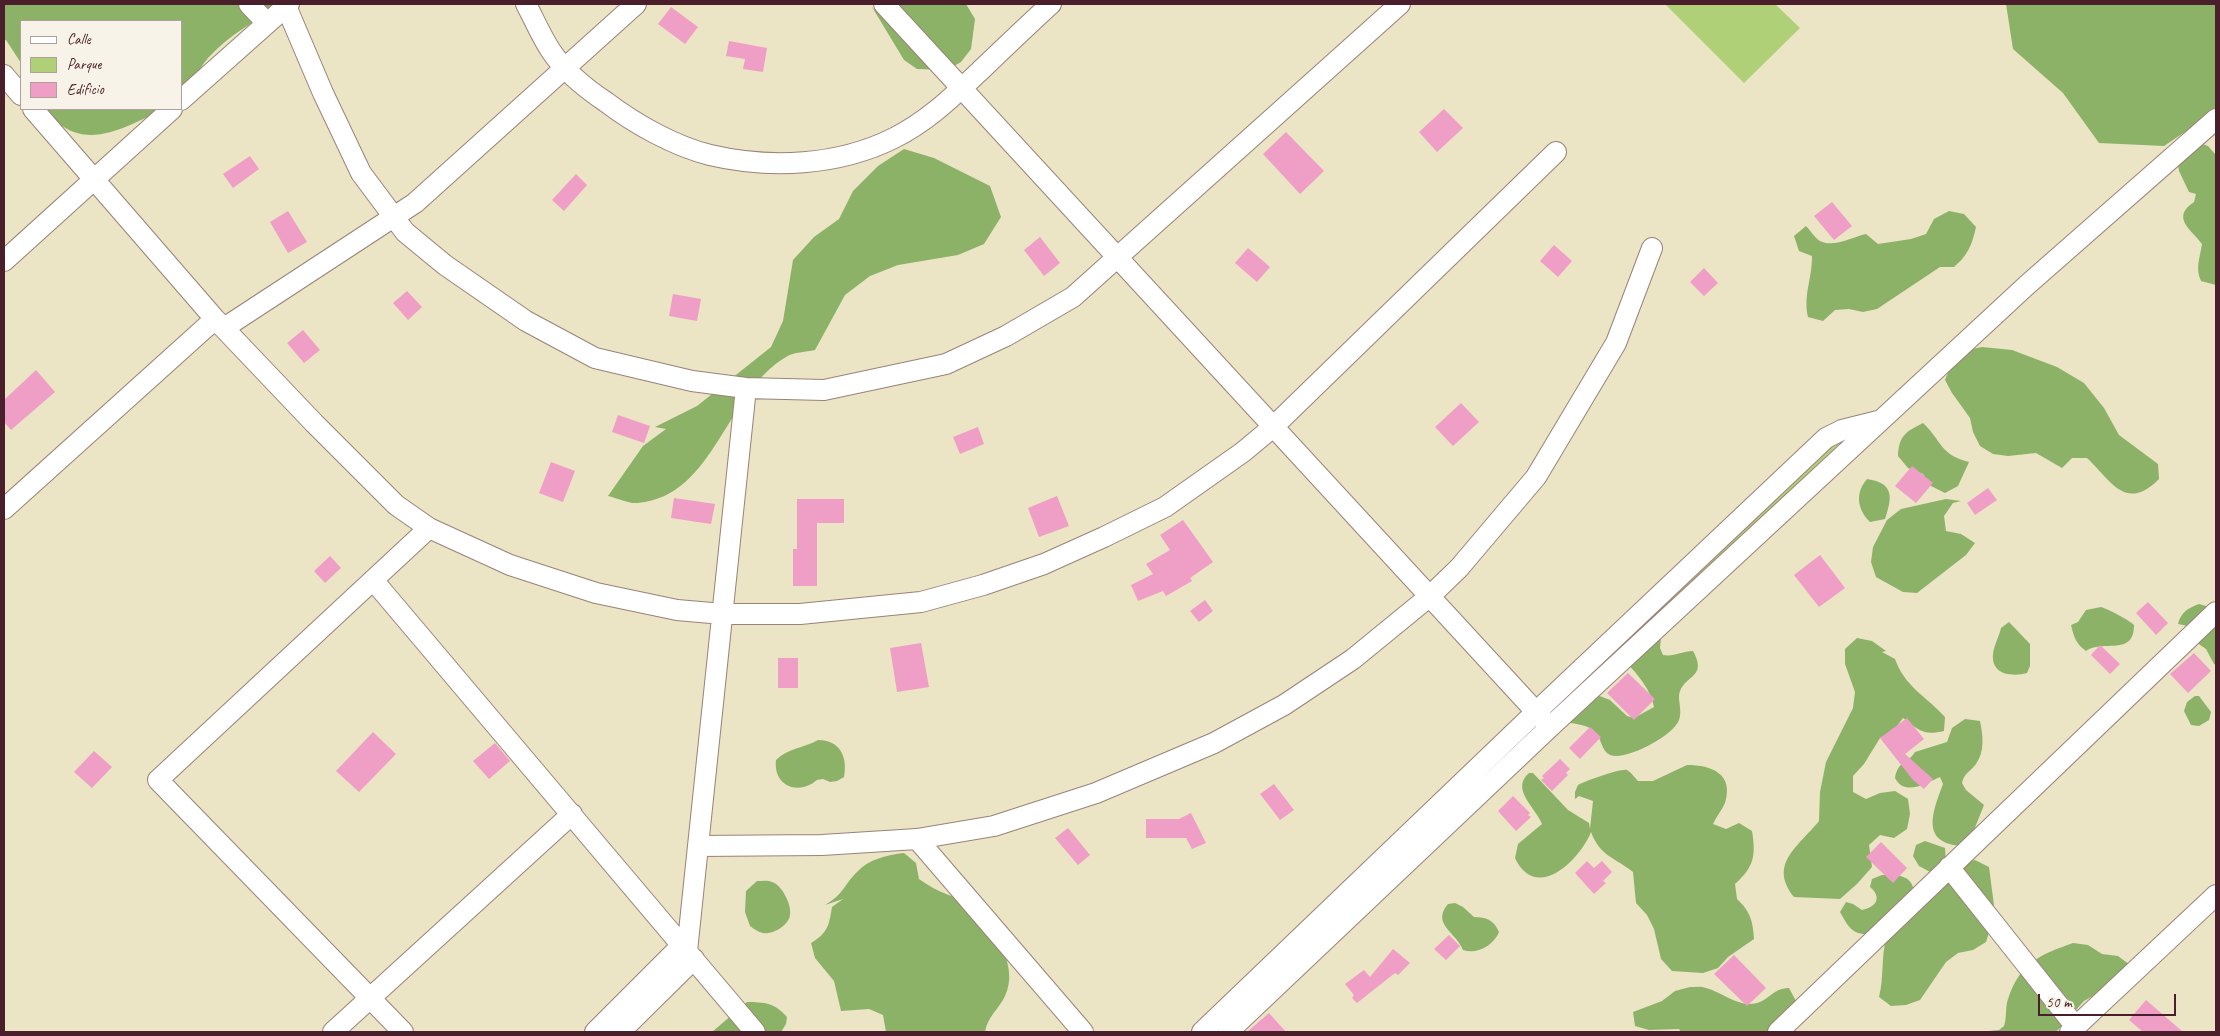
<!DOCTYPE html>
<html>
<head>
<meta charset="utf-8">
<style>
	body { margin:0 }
	#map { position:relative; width:2220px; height:1036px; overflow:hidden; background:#ebe4c5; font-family:Caveat,sans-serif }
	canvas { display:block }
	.frame { position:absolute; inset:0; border:5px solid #4a1f2b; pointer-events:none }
	.legend { position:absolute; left:20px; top:20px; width:162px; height:90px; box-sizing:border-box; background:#f7f3e8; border:1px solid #b29e9c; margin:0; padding:6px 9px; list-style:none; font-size:15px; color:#4a1f2b }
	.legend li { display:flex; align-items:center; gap:10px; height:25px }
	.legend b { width:25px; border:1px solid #b29e9c }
	.scale { position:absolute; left:2038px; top:994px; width:138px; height:22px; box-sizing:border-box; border:2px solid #4a1f2b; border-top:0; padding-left:6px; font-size:15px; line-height:18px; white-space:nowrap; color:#4a1f2b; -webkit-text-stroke:4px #f7f3e8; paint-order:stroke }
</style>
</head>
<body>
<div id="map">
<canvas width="2220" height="1036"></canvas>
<div class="frame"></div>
<ul class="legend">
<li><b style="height:6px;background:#fff"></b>Calle</li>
<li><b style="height:14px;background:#b0d078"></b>Parque</li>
<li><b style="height:14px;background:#ef9ec6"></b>Edificio</li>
</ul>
<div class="scale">50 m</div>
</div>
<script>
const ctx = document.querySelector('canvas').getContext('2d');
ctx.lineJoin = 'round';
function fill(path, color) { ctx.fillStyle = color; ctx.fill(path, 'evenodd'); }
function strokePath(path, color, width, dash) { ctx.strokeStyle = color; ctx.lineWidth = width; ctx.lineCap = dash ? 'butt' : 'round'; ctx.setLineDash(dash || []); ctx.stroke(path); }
fill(new Path2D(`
	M1665,4H1775L1800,28L1744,83Z
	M1834,439L1839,442V444L1565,704H1562L1560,702Z`), '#b0d078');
fill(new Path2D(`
	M4,4H283C255,21 230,34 208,58C197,70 194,86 181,96V21H21V63L6,40L4,41Z
	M876,4H966L975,19L971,49L961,62L947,70L917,69L904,60L872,7L874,9Z
	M2006,4H2216V111L2164,146L2099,143L2063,93L2013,49Z
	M46,109H165C134,122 96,148 64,127C55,122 50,119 46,109Z
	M2200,143L2208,146L2216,155V285L2201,281C2195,268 2200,258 2202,244C2192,230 2170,218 2194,202L2196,194L2189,192L2179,171L2178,164Z
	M904,149L934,158L990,186L1001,217L984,244L958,255L898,265L870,276L845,295L815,350C806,352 794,352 786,357C726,392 715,496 638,503C629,504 617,498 608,496L643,446L666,429L655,427L697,406L771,347L783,321L793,260L814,237L839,219L853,191L878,166Z
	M1949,211L1964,214L1976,227C1972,245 1968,255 1954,267H1940L1877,309L1863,312L1849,309L1835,310L1823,321L1808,317C1803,295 1812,280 1812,256L1799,251L1794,236L1806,226C1810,230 1815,238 1820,241C1834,248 1852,237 1866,234L1878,244L1911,239L1926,234L1934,219Z
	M1982,347L2012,350L2057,367L2084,383L2104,408L2119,435L2158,464L2159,479C2126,512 2112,482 2087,458H2072L2062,468L2036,453L2008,456L1993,454L1980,446L1973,432L1970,418L1952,393L1945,380C1953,361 1961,350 1982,347Z
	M1923,423C1942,441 1940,455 1969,462L1958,486L1945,493L1931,486L1923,474L1908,468L1898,456C1899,436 1905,432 1923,423Z
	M1867,479C1895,483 1892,498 1885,519L1870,522C1857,509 1855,493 1867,479Z
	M1946,499L1961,501L1953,503L1944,516L1946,531L1961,534L1975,543L1966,555L1917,593L1903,592L1876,577L1871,562L1873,547L1887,520L1901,509Z
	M2199,604L2206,606L2215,619L2216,625V665L2214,664L2206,649L2193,640L2188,626L2178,624C2181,612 2188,608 2199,604Z
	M2101,607C2108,609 2129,620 2134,625C2134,657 2103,639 2086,651C2076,644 2074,637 2071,625L2078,622L2086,610Z
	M2009,622L2030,644V666L2027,673C2012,677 1991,675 1993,654C1994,645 1999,637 2001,628Z
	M1661,638L1660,648L1663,655C1674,657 1682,651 1693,651C1709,680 1681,674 1679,697C1679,704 1682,712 1679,720C1673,736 1626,761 1610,755C1601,750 1602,740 1596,733C1588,724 1575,724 1564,722L1594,694L1610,700L1627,716L1634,718L1654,707C1651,690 1638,675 1627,663Z
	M1857,638L1872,641L1886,651L1882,652L1895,659C1905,687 1926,696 1945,717L1944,731C1923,736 1919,730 1903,718L1894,730L1880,738L1864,764L1853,776V792L1866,799L1880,793L1895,791L1908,799L1910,814L1907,829L1894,838L1880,835L1869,845L1872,867L1857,884L1840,899L1794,897C1768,864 1798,847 1819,821L1820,792L1826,762L1853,708L1855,692L1845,664V649Z
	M2195,696H2199L2211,712L2209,720L2199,726L2191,725L2184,711L2187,702Z
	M1965,719L1980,721C1983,736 1985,751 1976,764C1970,772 1964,773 1962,783L1966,790L1984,805L1972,835L1963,846C1919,844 1933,811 1943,784L1940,777C1926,783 1905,797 1895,778C1898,760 1908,764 1915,752L1947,742L1952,728Z
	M818,740C840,740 848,757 844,777L837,781L830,782L823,779L817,780C798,796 773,786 776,760C788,748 804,748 818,740Z
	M1687,765C1712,765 1734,774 1725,803C1722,810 1716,817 1713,824L1726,829L1739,823L1752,831C1756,856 1754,867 1735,884L1737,899C1750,911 1753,921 1754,939L1728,957L1718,968L1703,973L1672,971L1661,959L1654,929L1647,915L1636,903L1633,872C1614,857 1600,856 1591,832C1580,860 1536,903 1515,858L1518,844L1542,824C1536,808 1510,789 1529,773H1533L1568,810L1589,823L1590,829L1593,801L1579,796L1575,799V792L1578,785C1585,781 1622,768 1627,770C1631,772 1635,778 1638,781H1653Z
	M1925,841L1945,848L1946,864L1932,873L1919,866L1913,856L1916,845Z
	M904,853L916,863L919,879C938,893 956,898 978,904C992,930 1020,965 1005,996C999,1009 987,1017 985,1032H886L883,1015L869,1009L841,1011L834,981L815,958L811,943C828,933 829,925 832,907L843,899L825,905C844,894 843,886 857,872C869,859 887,855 904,853Z
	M1975,860L1989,867L1995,913L1986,942L1973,950L1958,953L1946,962L1920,1000L1906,1005L1891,1006L1879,997C1884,977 1881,958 1886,939L1887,942L1901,917L1959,864Z
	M1882,875C1897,875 1912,874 1914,892L1868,934C1851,935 1847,924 1840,912L1846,902L1853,904L1862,910C1877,907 1882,897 1870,887L1872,879Z
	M757,881C762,881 768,880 772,882C782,885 792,905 790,915C789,925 773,935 763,933C758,932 754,929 750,926L745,912L746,891Z
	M1455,903L1463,907L1474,917C1486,917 1494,920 1499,932C1494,945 1477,955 1463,950C1456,932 1431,924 1448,904Z
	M2073,943L2088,945L2102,954L2118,956L2130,965L2098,993L2084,1001L2056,1032H1979L1999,1030L2004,1026C2007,1018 2005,1008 2008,999C2020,963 2039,955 2073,943Z
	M1690,987C1695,987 1701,986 1706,988C1721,992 1734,1004 1750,1004C1768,1004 1771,988 1789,988L1796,1001L1786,1032H1681L1679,1029L1649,1030L1635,1026L1633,1012L1662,1001L1675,991Z
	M747,1002C764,1002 775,1003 787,1017L786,1024L781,1032H712Z`), '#8cb268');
fill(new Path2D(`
	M671,7L698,27L685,44L658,24Z
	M729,41L767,48L763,72L743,69L745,59L726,56Z
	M1444,109L1463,128L1437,152L1419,132Z
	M1286,132L1324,171L1300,194L1263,154Z
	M250,156L259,169L233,188L223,174Z
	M576,174L587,185L564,211L552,200Z
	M1832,202L1852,226L1834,240L1814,216Z
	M288,211L307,242L288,253L270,222Z
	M1040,237L1060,263L1044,276L1024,250Z
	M1554,245L1572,261L1558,277L1540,261Z
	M1248,248L1270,267L1257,282L1235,263Z
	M1704,268L1718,283L1704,296L1690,282Z
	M407,291L422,307L408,320L393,303Z
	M673,294L701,299L697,321L669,316Z
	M303,330L320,350L304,363L287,343Z
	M36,370L55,392L11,430L4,422V400Z
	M1461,403L1479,422L1453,446L1435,427Z
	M618,415L650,426L644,443L612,432Z
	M978,427L984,444L960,454L953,437Z
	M551,462L575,471L563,502L539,493Z
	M1912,466L1933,483L1916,503L1895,486Z
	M1988,488L1997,500L1975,515L1967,503Z
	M1057,496L1069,526L1039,537L1028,508Z
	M674,498L715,504L711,524L671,518Z
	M797,499H844V523H817V586H793V549H797Z
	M1183,520L1213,562L1190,578L1192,581L1166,596L1163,591L1138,601L1131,585L1153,574L1146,564L1170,550L1160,535Z
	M1820,555L1845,588L1819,607L1794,575Z
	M330,556L341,568L325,583L314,571Z
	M1205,600L1213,611L1199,622L1190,611Z
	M2148,602L2168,623L2156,635L2136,613Z
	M921,643L929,687L897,692L890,648Z
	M2100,645L2120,664L2110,674L2091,655Z
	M2194,653L2211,671L2188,693L2170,674Z
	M778,658H798V688H778Z
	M1628,673L1655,699L1634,720L1607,693Z
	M1907,718L1924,739L1905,754L1933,779L1924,789L1913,780L1880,738Z
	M1590,727L1601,737L1580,759L1569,748Z
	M373,732L396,754L359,792L336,771Z
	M495,743L510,761L489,779L473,761Z
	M94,751L112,767L92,788L74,772Z
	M1560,759L1570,769L1566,773L1568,775L1552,791L1541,780L1544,778L1542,776Z
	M1274,784L1294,810L1280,820L1260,794Z
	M1513,796L1530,813L1528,815L1531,817L1516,831L1498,811Z
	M1191,813L1206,843L1192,849L1186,838H1146V819H1179Z
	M1068,828L1090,855L1078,865L1055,838Z
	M1881,842L1907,868L1893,883L1866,857Z
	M1587,861L1594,868L1602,861L1612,872L1603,881L1606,883L1594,894L1575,873Z
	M1449,935L1460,946L1446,960L1434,949Z
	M1393,949L1410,963L1398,975L1395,973L1357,1003L1352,998L1354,995L1345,984L1364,970L1370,977Z
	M1734,955L1766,988L1747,1006L1714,974Z
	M2146,1000L2153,1006L2183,1032H2143L2129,1020Z
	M1269,1013L1286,1032H1247Z`), '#ef9ec6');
const minor = new Path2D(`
	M249,4L267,23
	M526,4C534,19 541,36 551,51C565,72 585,88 606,102C635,124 674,146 710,155C770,169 838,166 894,138C928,121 952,97 980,71C1003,49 1027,26 1051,4
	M884,4L1550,727
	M286,6L323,93L361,173L405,232L445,265L526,321L595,358L692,381L746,388L824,390L946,364L1006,336L1073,297L1400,4
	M4,75L21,95
	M181,100L289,4
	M33,109L215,319L314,423L396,505L429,528L510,565L596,593L677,610L723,614H800L921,602L983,585L1044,564L1104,537L1165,507L1243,452L1273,427L1556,152
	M4,261L172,109
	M224,328L415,203L636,4
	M4,509L215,319
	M373,580L755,1032
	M917,839L1083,1032
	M698,846L822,845L917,839L994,826L1096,793L1214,743L1284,705L1353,659L1430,596L1459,568L1536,477L1616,343L1652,248
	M1949,867L2076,1027
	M687,951L746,388
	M333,1032L572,814
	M403,1032L158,780L429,528
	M595,1032L682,945
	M620,1032L694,959
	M1202,1032L1536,712L1826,438L1842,430L1878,421
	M1228,1032L1550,727L2027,285L2216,119
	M1778,1032L2216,612
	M2070,1032L2216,895`);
strokePath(minor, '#9a8278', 22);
strokePath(minor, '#fff', 20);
</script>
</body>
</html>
